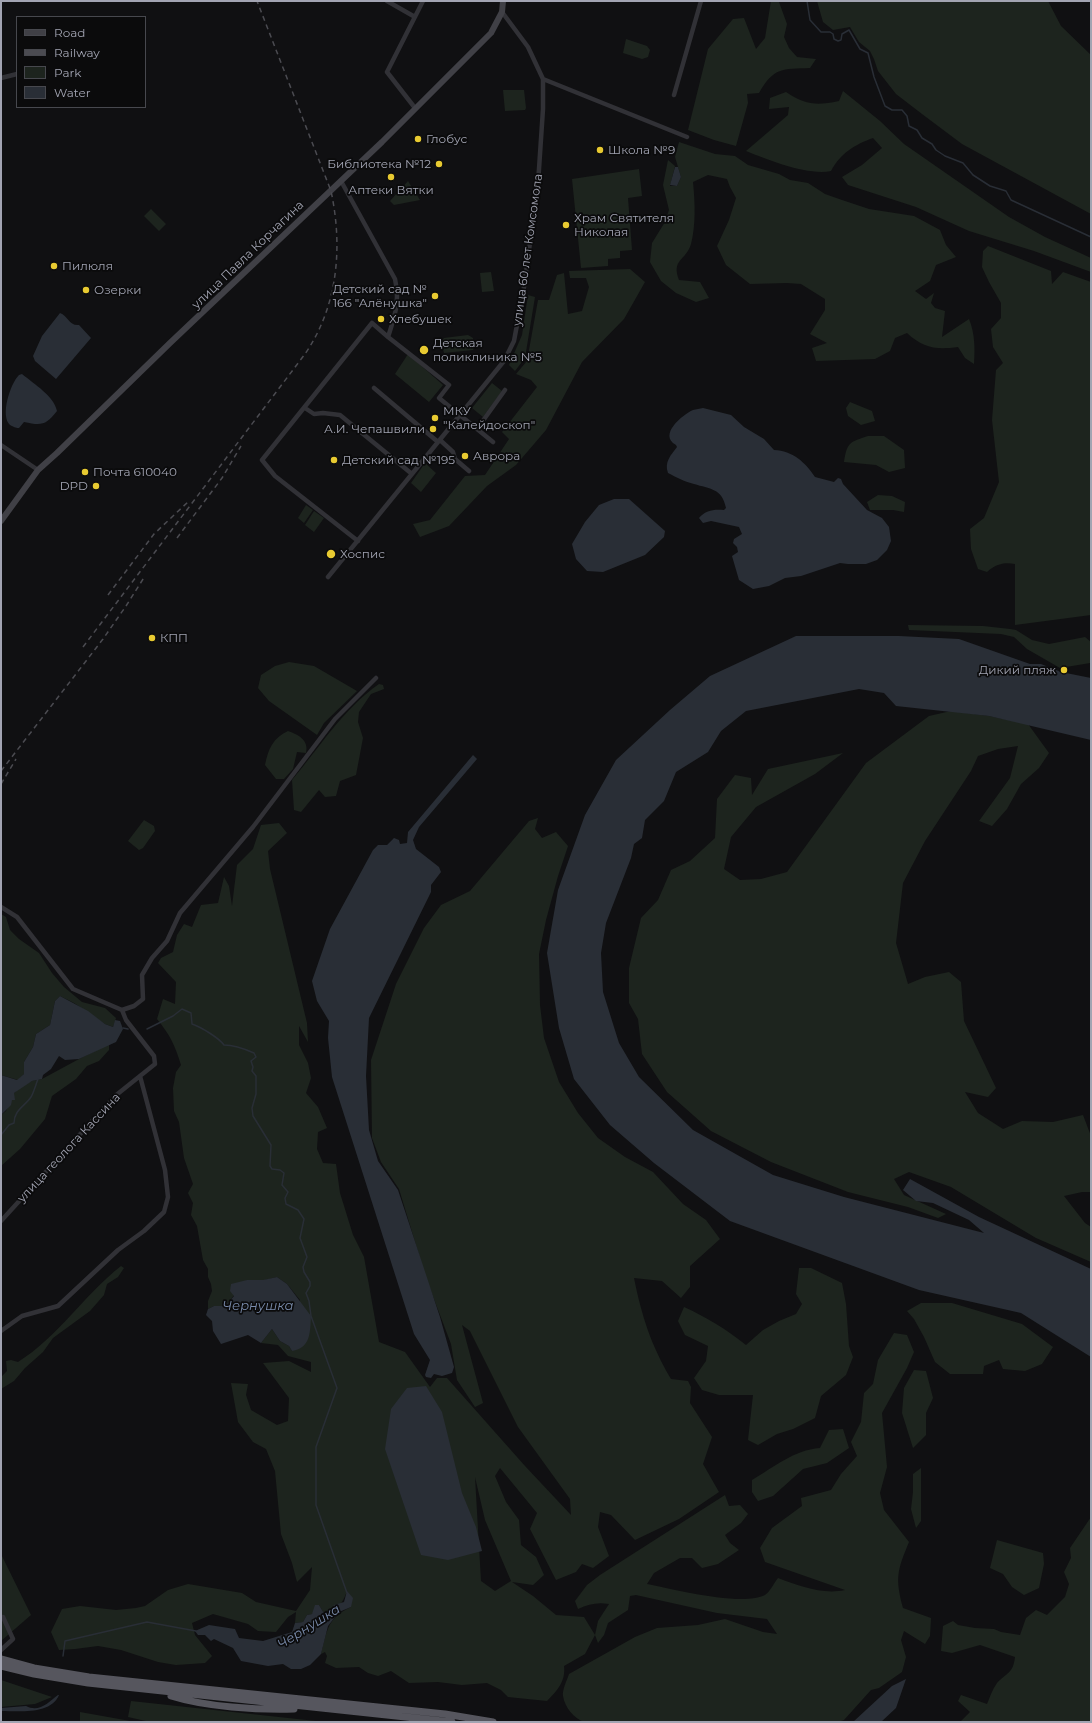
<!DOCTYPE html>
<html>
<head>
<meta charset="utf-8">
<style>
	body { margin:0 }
	#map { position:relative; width:1092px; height:1723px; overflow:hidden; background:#101012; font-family:Montserrat,sans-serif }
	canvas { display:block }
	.frame { position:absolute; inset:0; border:2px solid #a2a4b2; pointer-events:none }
	.legend { position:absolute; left:16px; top:16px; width:130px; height:92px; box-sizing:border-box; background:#0b0b0c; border:1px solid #47484e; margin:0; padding:5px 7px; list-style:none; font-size:12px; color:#a2a4b2 }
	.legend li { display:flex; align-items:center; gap:8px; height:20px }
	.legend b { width:20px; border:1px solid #47484e }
</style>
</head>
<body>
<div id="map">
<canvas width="1092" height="1723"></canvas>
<div class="frame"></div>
<ul class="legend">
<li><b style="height:5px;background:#404046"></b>Road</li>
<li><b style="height:5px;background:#4b4b51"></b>Railway</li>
<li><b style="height:11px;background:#1d241e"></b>Park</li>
<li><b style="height:11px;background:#292e36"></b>Water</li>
</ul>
</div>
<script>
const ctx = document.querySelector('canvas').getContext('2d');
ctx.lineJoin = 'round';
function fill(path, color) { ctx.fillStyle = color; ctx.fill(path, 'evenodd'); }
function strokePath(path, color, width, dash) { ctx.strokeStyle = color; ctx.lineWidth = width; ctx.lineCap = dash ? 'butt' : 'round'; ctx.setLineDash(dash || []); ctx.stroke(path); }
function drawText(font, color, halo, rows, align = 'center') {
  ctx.font = font + ' Montserrat,sans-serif'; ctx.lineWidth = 3.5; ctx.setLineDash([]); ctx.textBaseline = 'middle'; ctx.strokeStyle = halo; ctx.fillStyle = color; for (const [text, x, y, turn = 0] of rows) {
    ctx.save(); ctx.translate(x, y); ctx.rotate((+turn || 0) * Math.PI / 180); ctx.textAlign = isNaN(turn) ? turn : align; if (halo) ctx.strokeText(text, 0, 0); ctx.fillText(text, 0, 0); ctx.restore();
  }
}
fill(new Path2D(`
	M771,1L779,2L787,24L784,37L789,48L797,57L816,59L810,68C782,69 774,67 759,93L747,94L748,103L736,146L714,140L688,130L708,49L733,19L744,18L756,49L765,38Z
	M817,1H1048L1061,26L1091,55V214L962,144L922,114L896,94L878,71L874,59L870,51L859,42L850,27L833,30L823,22Z
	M626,39L647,46L650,50L648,57L642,59L623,53Z
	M503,90H524L526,108L525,110L505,111Z
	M843,91L880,121L904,144L1009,217L1045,237L1091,258V272L1034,251L969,231L916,207L848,185L842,177L862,165L882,148L873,138C854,145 841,153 831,171C809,176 768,160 746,151L788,115L789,107L769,109L770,98L786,92C806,105 816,106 839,101Z
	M679,142L715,154L735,156L748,165L779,174L790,180L808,183L825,194L842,200L869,209L914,216L940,230L946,245L956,257L936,265L930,281L915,291L926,299L934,293L931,303L935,308L945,311L942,337L969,319C975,334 975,348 974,364L965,358L958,347C936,350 923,348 907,333L895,338L890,351L875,359L816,361L812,348L827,343L810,334L825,310V299L801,284L787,283L750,284L726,265L717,246L729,220L736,198L730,187L727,179L708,175L693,182C695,202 696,225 691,244C686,261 671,259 679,280L700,282L709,298L696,302L676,293L661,281L650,262L652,243L665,222L669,210L663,185L668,160L675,166L670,186H677L681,177L675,157Z
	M639,169L642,196L628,198L632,250L620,251V258L608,259V266L581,268L572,179Z
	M408,181L420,200L394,205L390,201Z
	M151,209L166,224L159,231L144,216Z
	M988,246L1051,271L1052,284L1063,272L1091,282V615L1015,625V564C1004,562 996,564 987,572L978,569L971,549L970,529L984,518L999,482L992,420L996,370L1003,363L993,347L991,329L1001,318V303L989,282L982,267L983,251Z
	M630,269L645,282L624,319L582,362L546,430L516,465L487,486L449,526L420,537L413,524L430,520L465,476L485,475L509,439L502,432L537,387L531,380L516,374L527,361L538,300H549L557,275L564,273L568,314L582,311L589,287L586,278H570L569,271Z
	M491,272L494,291L482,292L480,273Z
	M528,295L535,297L525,358L515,371L509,365L522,335Z
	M468,335L473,338L474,348L473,350L444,353L441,342L444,338Z
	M408,354L443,385L429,402L395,374Z
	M492,383L502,391L483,417L472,408Z
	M850,402L872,411L875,421L861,425L848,416L846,408Z
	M868,436H884L904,450L905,468L889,472L876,465L844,462C847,442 850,442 868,436Z
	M425,463L436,473L421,492L411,483Z
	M878,495L892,496L905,502L904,512L893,510H870L867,502Z
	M306,505L313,510L304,523L298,518Z
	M314,511L324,518L314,532L305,525Z
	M908,625L983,626L1010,629L1016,630L1032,640L1049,644L1085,637L1091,642V661L1090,663L1060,668L1027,649L1014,637L1001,634L909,630Z
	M289,662L314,666L357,691L324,723L317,735L269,701L258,688L261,675L275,666Z
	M379,684L383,685L384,689L371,694L359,712L358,722L363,738L356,775L340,781L336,796L325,797L319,790L301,812L294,810L292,780C320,747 343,709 379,684Z
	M951,711L989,716L1028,724L1049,753L1039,768L1021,784L1007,809L992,826L979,821L1010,778L1018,746L998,749L978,756L971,771L925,841L903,883L896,943L908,984L925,977L949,972L961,982L964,1021L996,1088L988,1097L965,1092L978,1113L1003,1129L1022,1121L1053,1122L1083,1115L1091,1136V1192H1082L1064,1196L1085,1223L1091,1227V1262L1036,1238L951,1187L909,1172L894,1179L904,1195L946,1214L938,1218L908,1207L848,1192L771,1162L711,1131L667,1092L642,1054L638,1019L629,1003V968L641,918L658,900L671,870L690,861L715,838L717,799L735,775L751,778L752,795L768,769L843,753L815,774L756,807L731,837L724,869L740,880L761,879L787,872L866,763L929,716Z
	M288,731C299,735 309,740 306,753L297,752L293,769L284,779H276L265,765C268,749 273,738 288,731Z
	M538,818L535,829L542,838L556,832L568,846L558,876L546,920L539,954L540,1005L544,1038L559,1082L578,1113L598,1138L625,1157L653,1172L683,1204L706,1220L720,1239L690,1266V1287L681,1298L662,1281L634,1278C642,1317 651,1345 671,1379L688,1381L691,1387L690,1403L712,1437L703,1464L719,1492L679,1519L635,1540L611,1515L600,1512L598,1527L609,1556L593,1568L582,1564L576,1572L556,1580L530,1529L537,1513L500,1468L495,1476L506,1502L519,1520L521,1545L536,1557L544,1575L533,1585L512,1582L533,1596L556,1615L584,1617L595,1635L598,1621L609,1604C597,1602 589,1604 578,1609L575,1601L587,1585L600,1575L725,1495L729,1506L740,1505L748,1514L741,1523L725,1535L730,1543L739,1550L718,1564L702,1568L692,1558H680L654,1573L647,1584C673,1589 742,1607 765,1595C770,1592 774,1583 778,1578C799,1586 823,1595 845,1590L765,1562L760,1548L772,1528L802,1506L801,1498L831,1490L841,1474L857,1456L851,1442L861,1422L864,1393L873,1384L878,1360L894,1333L907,1335L914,1352L907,1368L882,1413L887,1467L880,1493L884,1510L909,1542C897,1571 895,1578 903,1608L931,1618L930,1636L925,1644L904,1631L901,1640L906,1657L902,1672L879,1688L871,1690L844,1720L838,1722H584C574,1718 565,1708 563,1696C562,1690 567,1680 569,1674L635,1637L657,1628L698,1625L725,1619L763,1632L777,1634L767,1619L717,1613L636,1595L630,1596L628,1610L608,1623L604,1635L598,1643L595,1635L585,1654L564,1666C566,1681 557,1691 547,1701L508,1697L501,1690L487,1683L462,1685L438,1682L409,1683L391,1671L378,1676L368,1673L359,1667L336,1668L325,1663L327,1656L325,1652L321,1654C327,1631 327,1618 351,1607L347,1591C343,1603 337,1611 325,1615L319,1605L312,1614L307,1615L303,1622L295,1623L296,1612L288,1617L276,1632L258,1631L248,1624L213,1614L192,1623L195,1635L212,1656L205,1663L176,1665L158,1662L121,1650L98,1646L75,1649L59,1650L51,1632L62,1609L80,1606L116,1610L136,1608L145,1606L168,1590L188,1584L242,1593L256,1602L296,1611L310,1590L312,1567L297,1582L292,1563L281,1534L275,1471L266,1449L253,1442L238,1422L231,1383L248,1384L246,1395L251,1410L277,1425L288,1421L289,1398L263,1363L289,1361L311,1372V1362L288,1356L278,1345L261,1343L272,1329L280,1341L289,1346L292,1351L300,1300L287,1284L277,1277L265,1280H247L225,1306H214L208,1309V1301L212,1291L211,1284L208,1277V1269L203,1260L197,1226L191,1215L193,1203L188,1193L193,1184L184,1158L179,1122L174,1111L173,1088L176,1072L181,1065C175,1045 170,1035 157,1019L163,999L175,1004L176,982L158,963L161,958L173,952L177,935L184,924L192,927L201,905L218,903L224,877L229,886L232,906L237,865L253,849L261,825L279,823L287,833L268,851L270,869L307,1023L308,1042L299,1026V1045L308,1063L311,1078L306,1093L318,1107L327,1128L318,1132L317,1149L323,1163L336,1164L340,1193L353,1235L364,1257L379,1342L405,1352L430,1387L437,1378H447L525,1466L571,1515L570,1499L518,1427L470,1331L462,1325L483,1403L475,1407L457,1380L451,1344L426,1278L399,1189L381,1162L372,1138L371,1060L396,984L424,928L441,905L470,891L529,821ZM475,1477L485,1520L511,1581L495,1591L481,1581Z
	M144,820L154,826L155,831L143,848L139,850L128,841Z
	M1,914L6,917L10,930L19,939L39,953L52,973L64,987L82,1002L105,1008L116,1018L113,1027L105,1024L74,1003L60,996L55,1001L50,1025L36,1034L33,1047L24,1062V1074L18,1080L1,1075Z
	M109,1044V1050L99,1061L87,1066L76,1079L52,1096L45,1119L20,1149L1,1166V1115L6,1111L14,1093L23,1085L32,1081L42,1079L79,1059Z
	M121,1266L124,1268L118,1277L107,1284L104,1295L90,1311L53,1338L43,1352L25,1368L14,1381L1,1389V1377L7,1371L6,1361L11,1360L18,1362C58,1337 84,1295 121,1266Z
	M799,1268H811L842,1283L846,1304L849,1346L853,1357L846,1375L821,1396L815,1418L793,1429L777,1434L758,1445L748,1440L753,1395H719L702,1390L694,1378L706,1361L708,1346L685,1335L678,1321L684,1307C706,1317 726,1329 746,1345L763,1330L779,1321L796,1314L802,1304L796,1294Z
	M921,1303H952L1022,1324L1053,1347L1042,1364L1025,1371L1003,1369L999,1360L984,1366L983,1374H950L935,1362L924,1337L914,1319L907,1311Z
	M914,1370L926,1371L933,1398L926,1413V1435L913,1448L902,1413L904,1388Z
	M843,1429L849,1448L827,1463L803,1469L773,1496L758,1501L752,1492V1480C774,1467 794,1450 820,1448L829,1430Z
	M921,1468V1521L916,1528L911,1509L913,1492V1474Z
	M1091,1517V1722H960L970,1712L958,1701L961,1695L987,1704C990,1697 992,1690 997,1683C1007,1672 1013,1674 1015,1657L980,1645L952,1653L941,1651L943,1626L953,1621L958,1625L975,1628L994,1629L1001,1632L1020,1635L1026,1618L1036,1610L1047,1615L1065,1597L1069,1584L1064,1572L1071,1558L1070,1548Z
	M997,1540L1043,1553L1044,1564L1039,1588L1024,1595L1012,1587L1003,1574L990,1568Z
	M1,1554L31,1615L1,1641Z
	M1,1680L52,1697L35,1704L1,1707Z
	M131,1701L325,1722H150L128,1717Z
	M80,1712L136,1722H80Z`), '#1d241e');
fill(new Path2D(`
	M675,167H678L681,177L677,186L670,185Z
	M60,313C68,316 69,326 79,325L91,338L56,379L35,361L33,356L42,336Z
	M22,374C34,384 54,396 57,411C46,425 42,426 24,422L19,428C15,428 14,427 10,425C0,416 10,384 19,375Z
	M703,408L731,415L744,427L764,439L774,450C793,451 805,462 815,477L834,482L838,478L841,479L843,484L867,510L882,518L889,527L891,541L887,550L877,560L866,564H848L840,563L801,576L785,578L769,586L753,589L739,580L732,556L738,552L737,547L733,543L734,539L742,534L739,527L711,521L703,523L699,518C706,510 714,509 724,510L726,508C722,488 710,489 694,484C685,482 676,477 668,473C664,462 671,455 677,447L676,445C658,435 682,415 693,410C696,409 700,409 703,408Z
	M614,499H629L665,531L664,537L645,555L603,572L587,571L576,559L572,544L585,522L599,505Z
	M796,636H899L959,639L1030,664H1041L1061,672L1091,678V740L989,716L896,706L884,693L859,689L746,711L721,731L708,752L676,772L664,801L645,820L642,838L634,844L631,858L606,923L601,953L603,992L619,1043L639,1077L693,1130L773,1175L844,1197L984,1233L969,1220L933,1203L916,1201L903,1190L910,1179L979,1217L1091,1269V1357L1021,1313L919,1290L730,1221L654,1163L610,1125L574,1079L559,1028L547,953L558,890L585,815L616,760L670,710L710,676Z
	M473,755L477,759L419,827L413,840L416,849L439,867L441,872L431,885V892L369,1018L366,1076L369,1130L378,1161L398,1190L440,1317L454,1367L452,1373L442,1376L434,1374L431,1378L426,1377L425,1375L430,1360L414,1334L332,1077L328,1038L329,1021L317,1001L312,981L330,929L373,850L378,845H387L394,838L399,840L400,844L407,843L408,832Z
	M60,996L88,1011L105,1024L113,1027L115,1020L120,1021L123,1029L116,1042L79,1059L65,1060L59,1056L51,1069L43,1075L42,1079L32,1081L14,1093L15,1100H12L11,1105L1,1115V1075L17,1080L24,1074V1062L33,1047L36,1034L50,1025L55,1001Z
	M277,1277L287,1284L311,1316C310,1332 311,1348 292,1351L289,1346L280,1341L272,1329L261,1343L248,1335L221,1344L213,1331L212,1321L206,1315L208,1309L214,1306H225L234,1296L230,1291L231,1284L247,1280H263Z
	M426,1386L442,1412L462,1493L476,1527L482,1551L448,1560L421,1555L385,1449L391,1409L407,1388Z
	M347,1591L353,1598L351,1607L339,1612L328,1626L321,1654L310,1665L301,1669H291L283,1664L268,1666L241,1661L233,1648L214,1639L211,1641L205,1635H198L195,1631L209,1625L235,1629L239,1638L263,1641L292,1632L295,1623L303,1622L307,1615L312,1614L315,1605H319L325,1615L330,1613L334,1605L344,1602Z
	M906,1679L896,1708L881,1722H853L892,1686Z
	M58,1695H59C51,1715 18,1711 1,1711V1708L26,1706C39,1713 49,1702 58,1695Z`), '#292e36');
strokePath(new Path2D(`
	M807,1L810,20L821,32H830L833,34L834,39L838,41L841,40L842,34L849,30L860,49L868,53L874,77L885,106L892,110H902L907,116L909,126L917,130L922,138L932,144L936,150L945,156L963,163L973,175L990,186L1006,191L1011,200L1091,237
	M123,1028L128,1029
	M147,1029L173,1016L182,1009L191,1013L192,1024C201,1027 219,1038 224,1045C234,1045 245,1049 254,1053L256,1057L251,1061L253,1067L252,1071L256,1076V1094L252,1108L253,1116L271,1145L270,1166L272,1169L280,1170L284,1173L282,1185L288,1192L285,1198L286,1204L298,1210L304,1219L300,1238L307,1257L303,1267L304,1272L310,1282V1286L306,1293L309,1301L311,1316L337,1388L316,1447V1505L347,1593
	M1,1135L9,1125L14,1123C14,1110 25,1106 31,1097C34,1092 36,1084 38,1079
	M63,1656L65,1641L147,1622L196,1631`), '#292e36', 1.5);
strokePath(new Path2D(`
	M387,1L415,17
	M1,78L17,74
	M543,79L687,137
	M674,95L701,1
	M415,108L387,72L423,1
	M341,181L395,279C400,301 395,316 388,337L372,323L262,460L275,476L358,541
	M388,337L449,385L439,398L493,442
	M374,388L438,442
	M305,408L314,414L323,413L340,415L412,474
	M477,429L505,390
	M440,440L453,452L455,459L469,471
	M1,445L38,470
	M328,577L504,361L514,341L524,287L538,184L543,109V79L528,47L502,12
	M1,907L17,917L73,989L122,1010
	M1,1221L115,1096L155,1064L154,1056L126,1020L122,1010L134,1006L143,999L142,975L152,958L167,941L180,913L253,827L335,719L376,678
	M1,1331L22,1316L58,1306L118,1250L144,1231L164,1212L168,1197L165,1170L140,1076
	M1,1617H3L13,1639L1,1650`), '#313136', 4.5);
strokePath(new Path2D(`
	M1,521L38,470L57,453L170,343L382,142L491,33L502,12L503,1`), '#404046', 6);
strokePath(new Path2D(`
	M1,1659L34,1668L89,1677L445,1714L493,1722
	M1,1666L34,1674L88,1683L452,1722
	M171,1696C206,1707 257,1710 294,1709`), '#56565e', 7);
strokePath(new Path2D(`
	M177,538L222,478L241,446
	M108,595L154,534L190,500
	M83,647L305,354C338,306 343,247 331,191L257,1
	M1,771L103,639L126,606L145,576
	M1,784L16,759`), '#4b4b51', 1.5, [5, 4]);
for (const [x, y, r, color] of [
	[418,139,4,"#e8ca31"],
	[600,150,4,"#e8ca31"],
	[439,164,4,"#e8ca31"],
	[391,177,4,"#e8ca31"],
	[566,225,4,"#e8ca31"],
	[54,266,4,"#e8ca31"],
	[86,290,4,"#e8ca31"],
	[435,296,4,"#e8ca31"],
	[381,319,4,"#e8ca31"],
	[424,350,5,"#e8ca31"],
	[435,418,4,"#e8ca31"],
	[433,429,4,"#e8ca31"],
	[465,456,4,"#e8ca31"],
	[334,460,4,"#e8ca31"],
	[85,472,4,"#e8ca31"],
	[96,486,4,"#e8ca31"],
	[331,554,5,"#e8ca31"],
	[152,638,4,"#e8ca31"],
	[1064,670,4,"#e8ca31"]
]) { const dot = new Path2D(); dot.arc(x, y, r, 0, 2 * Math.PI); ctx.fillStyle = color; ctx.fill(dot); strokePath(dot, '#0b0b0c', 1.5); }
drawText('12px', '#a2a4b2', '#0b0b0c', [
	["Глобус",426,139],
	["Школа №9",608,150],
	["Библиотека №12",431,164,"right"],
	["Аптеки Вятки",391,190,"center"],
	["Храм Святителя",574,218],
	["Николая",574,232],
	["Пилюля",62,266],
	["Детский сад №",427,289,"right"],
	["166 \"Алёнушка\"",427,303,"right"],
	["Озерки",94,290],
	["Хлебушек",389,319],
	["Детская",433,343],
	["поликлиника №5",433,357],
	["МКУ",443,411],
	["\"Калейдоскоп\"",443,425],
	["А.И. Чепашвили",425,429,"right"],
	["Аврора",473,456],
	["Детский сад №195",342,460],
	["Почта 610040",93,472],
	["DPD",88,486,"right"],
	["Хоспис",340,554],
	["КПП",160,638],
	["Дикий пляж",1056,670,"right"]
], 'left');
drawText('12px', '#a2a4b2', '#0b0b0c', [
	["улица 60 лет Комсомола",528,250,-82],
	["улица Павла Корчагина",248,255,-44],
	["улица геолога Кассина",69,1148,-47]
]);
drawText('italic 13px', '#7a8cac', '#0b0b0c', [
	["Чернушка",258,1306],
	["Чернушка",309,1627,-32]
]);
</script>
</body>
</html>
